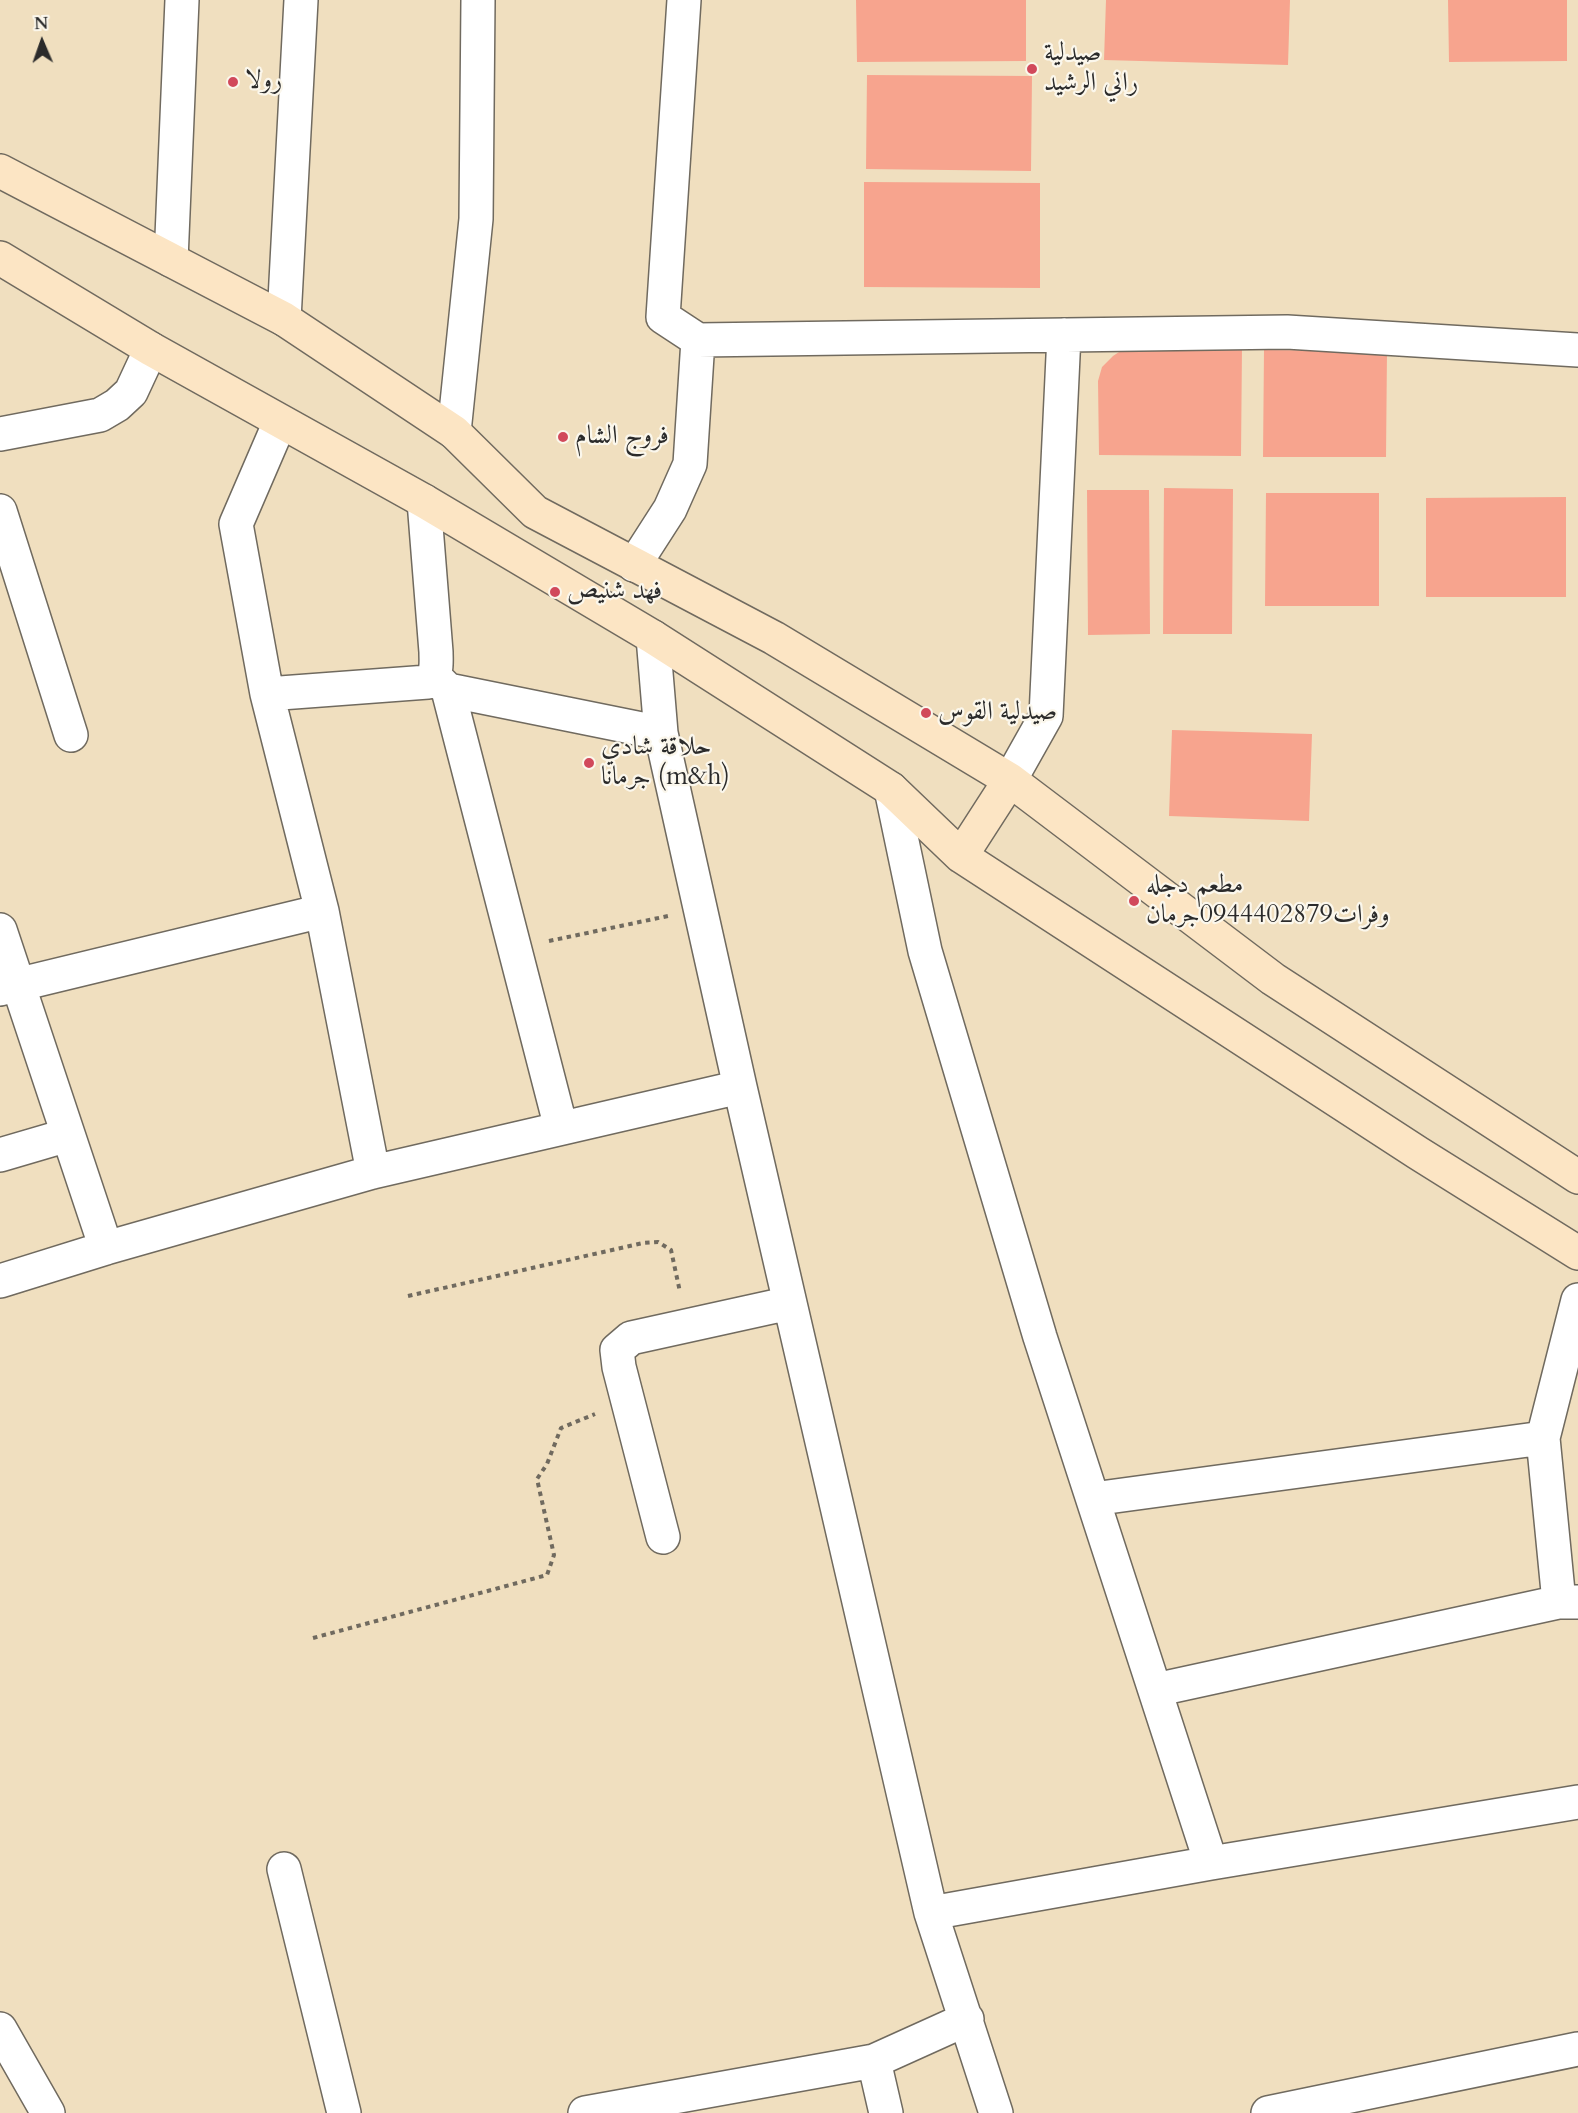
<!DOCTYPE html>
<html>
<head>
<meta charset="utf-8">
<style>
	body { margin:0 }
	#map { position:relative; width:1578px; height:2113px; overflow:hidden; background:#f0dfbf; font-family:Cardo,serif }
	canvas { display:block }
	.north { position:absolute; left:12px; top:12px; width:60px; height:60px; -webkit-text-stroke:4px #fbf7ec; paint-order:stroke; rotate:358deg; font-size:16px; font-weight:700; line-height:24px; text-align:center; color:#2b2b2b }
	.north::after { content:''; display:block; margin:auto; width:21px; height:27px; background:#2b2b2b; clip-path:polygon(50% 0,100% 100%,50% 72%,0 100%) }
</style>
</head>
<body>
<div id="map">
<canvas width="1578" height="2113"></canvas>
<div class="north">N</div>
</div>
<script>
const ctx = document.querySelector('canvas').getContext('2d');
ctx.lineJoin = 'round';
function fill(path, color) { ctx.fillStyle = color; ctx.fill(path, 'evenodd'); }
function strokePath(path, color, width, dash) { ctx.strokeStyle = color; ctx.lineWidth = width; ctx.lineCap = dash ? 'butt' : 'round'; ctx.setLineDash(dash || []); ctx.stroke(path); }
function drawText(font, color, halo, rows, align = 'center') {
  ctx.font = font + ' Cardo,Amiri,serif'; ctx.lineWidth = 4.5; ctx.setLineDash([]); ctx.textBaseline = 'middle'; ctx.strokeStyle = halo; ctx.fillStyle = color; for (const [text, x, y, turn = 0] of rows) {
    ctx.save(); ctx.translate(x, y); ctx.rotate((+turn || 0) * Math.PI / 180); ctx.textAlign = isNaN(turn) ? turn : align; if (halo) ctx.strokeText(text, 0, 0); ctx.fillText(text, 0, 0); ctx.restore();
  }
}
fill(new Path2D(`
	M856,0H1026V61L857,62Z
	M1106,0H1290L1288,65L1104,60Z
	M1448,0H1567V61L1449,62Z
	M867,75L1032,76L1031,171L866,169Z
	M864,182L1040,183V288L864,287Z
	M1242,346L1241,456L1099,455L1098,381L1102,367L1113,356L1125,348Z
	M1264,350L1387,351L1386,457H1263Z
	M1164,488L1233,489L1232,634H1163Z
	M1087,490H1149L1150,634L1088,635Z
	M1266,493H1379V606H1265Z
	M1566,497V597H1426V498Z
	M1172,730L1312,734L1309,821L1169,816Z`), '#f7a48e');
const street = new Path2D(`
	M171,260L182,0
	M284,319L301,0
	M698,340L1287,332L1578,350
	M280,422L236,524L267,694L322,911L373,1172
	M454,432L476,219L478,0
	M0,434L100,415L117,405L131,392L151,349
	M0,511L71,735
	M634,565L670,509L690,464L698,340L663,317L684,0
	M653,637L661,733L740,1087L931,1913L996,2113
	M435,677L448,690L661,733
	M448,690L561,1128
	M267,694L428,682C438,673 436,664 436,652L424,501
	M1010,780L1046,716L1064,335
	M891,789L925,951L1040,1337L1211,1863
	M0,930L106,1248
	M0,989L322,911
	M0,1155L68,1135
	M0,1281L106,1248L373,1172L740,1087
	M1093,1499L1543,1438
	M663,1537L619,1367L617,1350L631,1338L790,1303
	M1559,1602L1543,1438L1578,1300
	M1155,1690L1559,1602H1578
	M284,1869L344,2113
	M931,1913L1211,1863L1578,1802
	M0,2029L48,2113
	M874,2061L967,2019
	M585,2113L874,2061L886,2113
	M1268,2113L1578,2049`);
const secondary = new Path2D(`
	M0,171L284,319L454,432L535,512L774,638L1010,780L1273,979L1578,1177
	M0,258L151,349L424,501L653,637L891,789L961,856L1418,1153L1578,1253
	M961,856L1010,780`);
strokePath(street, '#706a5f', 36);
strokePath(secondary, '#706a5f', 36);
strokePath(new Path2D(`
	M549,941L668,916
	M408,1296L643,1243L658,1242L671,1250L680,1292
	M313,1638L547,1575L554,1555L537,1479L547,1464L561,1428L595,1414`), '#706a5f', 4, [4.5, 4.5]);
strokePath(street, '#fff', 33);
strokePath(secondary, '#fce5c4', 33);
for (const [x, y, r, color] of [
	[1032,69,6,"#d1495b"],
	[233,82,6,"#d1495b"],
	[563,437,6,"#d1495b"],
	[555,592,6,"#d1495b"],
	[926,713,6,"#d1495b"],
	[589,763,6,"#d1495b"],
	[1134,901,6,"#d1495b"]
]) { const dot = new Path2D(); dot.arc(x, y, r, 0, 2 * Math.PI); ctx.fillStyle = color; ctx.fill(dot); strokePath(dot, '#fbf7ec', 2); }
drawText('26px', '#2b2b2b', '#fbf7ec', [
	["صيدلية",1044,54],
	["راني الرشيد",1044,84],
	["رولا",245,82],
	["فروج الشام",575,437],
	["فهد شنيص",567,592],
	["صيدلية القوس",938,713],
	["حلاقة شادي",601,748],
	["جرمانا (m&h)",601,778],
	["مطعم دجله",1146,886],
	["وفرات0944402879جرمان",1146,916]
], 'left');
</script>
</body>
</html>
